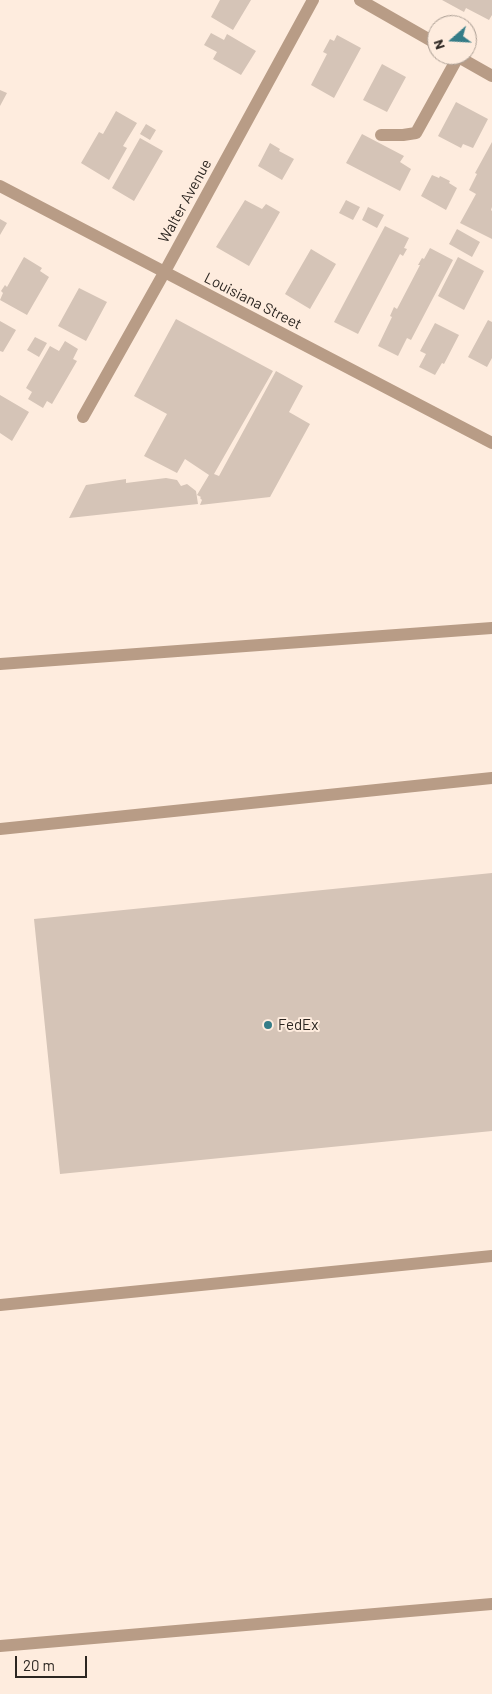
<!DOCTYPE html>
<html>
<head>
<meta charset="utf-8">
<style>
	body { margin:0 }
	#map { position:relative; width:492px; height:1694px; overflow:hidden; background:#feecde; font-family:Barlow,sans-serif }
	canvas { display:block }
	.north { position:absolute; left:427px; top:15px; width:50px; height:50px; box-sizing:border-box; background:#feecde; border:1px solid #aa9d92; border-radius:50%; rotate:251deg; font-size:14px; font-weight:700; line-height:20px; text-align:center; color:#2c2621 }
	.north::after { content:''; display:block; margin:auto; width:18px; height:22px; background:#357c87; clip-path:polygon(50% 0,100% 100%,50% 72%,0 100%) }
	.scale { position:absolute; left:15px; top:1656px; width:72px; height:22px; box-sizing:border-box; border:2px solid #2c2621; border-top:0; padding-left:6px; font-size:15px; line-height:18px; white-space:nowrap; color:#2c2621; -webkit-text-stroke:4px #feecde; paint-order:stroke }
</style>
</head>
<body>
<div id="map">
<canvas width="492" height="1694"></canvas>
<div class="north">N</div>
<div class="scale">20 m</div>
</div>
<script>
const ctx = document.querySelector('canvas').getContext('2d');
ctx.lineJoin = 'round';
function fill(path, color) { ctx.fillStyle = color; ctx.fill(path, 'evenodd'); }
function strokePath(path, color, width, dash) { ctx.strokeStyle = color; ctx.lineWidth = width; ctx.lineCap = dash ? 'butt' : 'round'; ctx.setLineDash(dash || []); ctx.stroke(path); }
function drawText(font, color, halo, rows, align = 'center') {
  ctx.font = font + ' Barlow,sans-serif'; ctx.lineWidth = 4; ctx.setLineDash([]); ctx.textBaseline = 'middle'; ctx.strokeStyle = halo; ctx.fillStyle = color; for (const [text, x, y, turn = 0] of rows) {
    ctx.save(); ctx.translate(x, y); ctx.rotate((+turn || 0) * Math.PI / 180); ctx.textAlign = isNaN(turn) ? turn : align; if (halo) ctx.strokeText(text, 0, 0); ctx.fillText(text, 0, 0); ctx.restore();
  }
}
fill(new Path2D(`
	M220,0H251L233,30L211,17Z
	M442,0H492V15L489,20L466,8L464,12Z
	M211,33L224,40L227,34L256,51L241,75L213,59L217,52L204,45Z
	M337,35L361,48L334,98L311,85L327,54L323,52L330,39L334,41Z
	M382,64L406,77L387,112L363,100Z
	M0,90L7,93L0,106Z
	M456,102L488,119L473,148L463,144L461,148L438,136Z
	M116,111L137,123L123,146L127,148L109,180L81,163L99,132L103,134Z
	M146,124L156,130L150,140L140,134Z
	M362,134L404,156L400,162L411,169L400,191L346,163Z
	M140,138L163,151L134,201L112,188Z
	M492,142V207L491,210L492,211V239L460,223L476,194L469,190L477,174L475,173Z
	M270,143L280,149L279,151L294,159L282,180L258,166Z
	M432,175L439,178L440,176L450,181L449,183L457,188L446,210L421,196Z
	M245,200L262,209L266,204L280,212L249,266L216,247Z
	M346,200L360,207L353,220L339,213Z
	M368,207L384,215L377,228L362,220Z
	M0,219L7,223L0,235Z
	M385,226L409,238L404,248L407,249L403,256L400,254L358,334L334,322Z
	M457,229L480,242L472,257L449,244Z
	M430,248L453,260L411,340L407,338L398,356L378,346L392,317L390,316L394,307L397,309L420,265H418L422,258L424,259Z
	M311,249L336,264L310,309L285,294Z
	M24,257L42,268L40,271L49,277L27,315L0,300L3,293L1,291L5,285L7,287Z
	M458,257L484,271L464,310L438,296Z
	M79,288L107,302L86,341L58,326Z
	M176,319L273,371L214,474L219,476L276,371L303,386L289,412L310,424L270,497L200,505L202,500L200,498L201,497L197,495L209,475L185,459L177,473L144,456L167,414L134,396Z
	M488,320L492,322V358L487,367L468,357Z
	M0,321L16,330L3,352L0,351Z
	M435,323L459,335L444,364L442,363L435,375L419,367L426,354L420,351Z
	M35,337L47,343L39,357L27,350Z
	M65,341L78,349L73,359L77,361L52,404L47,401L43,408L28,399L32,392L26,388L50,346L59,351Z
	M0,395L29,412L12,441L0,433Z
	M166,478L177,480L181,486L187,484L196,491L198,504L69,518L86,485L126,479V483Z
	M492,873V1131L60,1174L34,919Z`), '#d5c4b7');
strokePath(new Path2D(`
	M381,135H403L416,133L458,57
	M0,664L492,628
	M0,829L492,778
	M0,1305L492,1256
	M0,1646L492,1604`), '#b89c86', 12);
strokePath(new Path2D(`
	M360,0L437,44
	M455,55L492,76
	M0,186L492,443
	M83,417L164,273L313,0`), '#b89c86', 12);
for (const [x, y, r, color] of [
	[268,1025,5,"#357c87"]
]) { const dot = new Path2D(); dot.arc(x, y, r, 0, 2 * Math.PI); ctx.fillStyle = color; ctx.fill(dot); strokePath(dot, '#feecde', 2); }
drawText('15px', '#2c2621', '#feecde', [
	["Walter Avenue",185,201,-61],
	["Louisiana Street",253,301,27]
]);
drawText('15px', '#2c2621', '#feecde', [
	["FedEx",278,1025]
], 'left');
</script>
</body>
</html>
